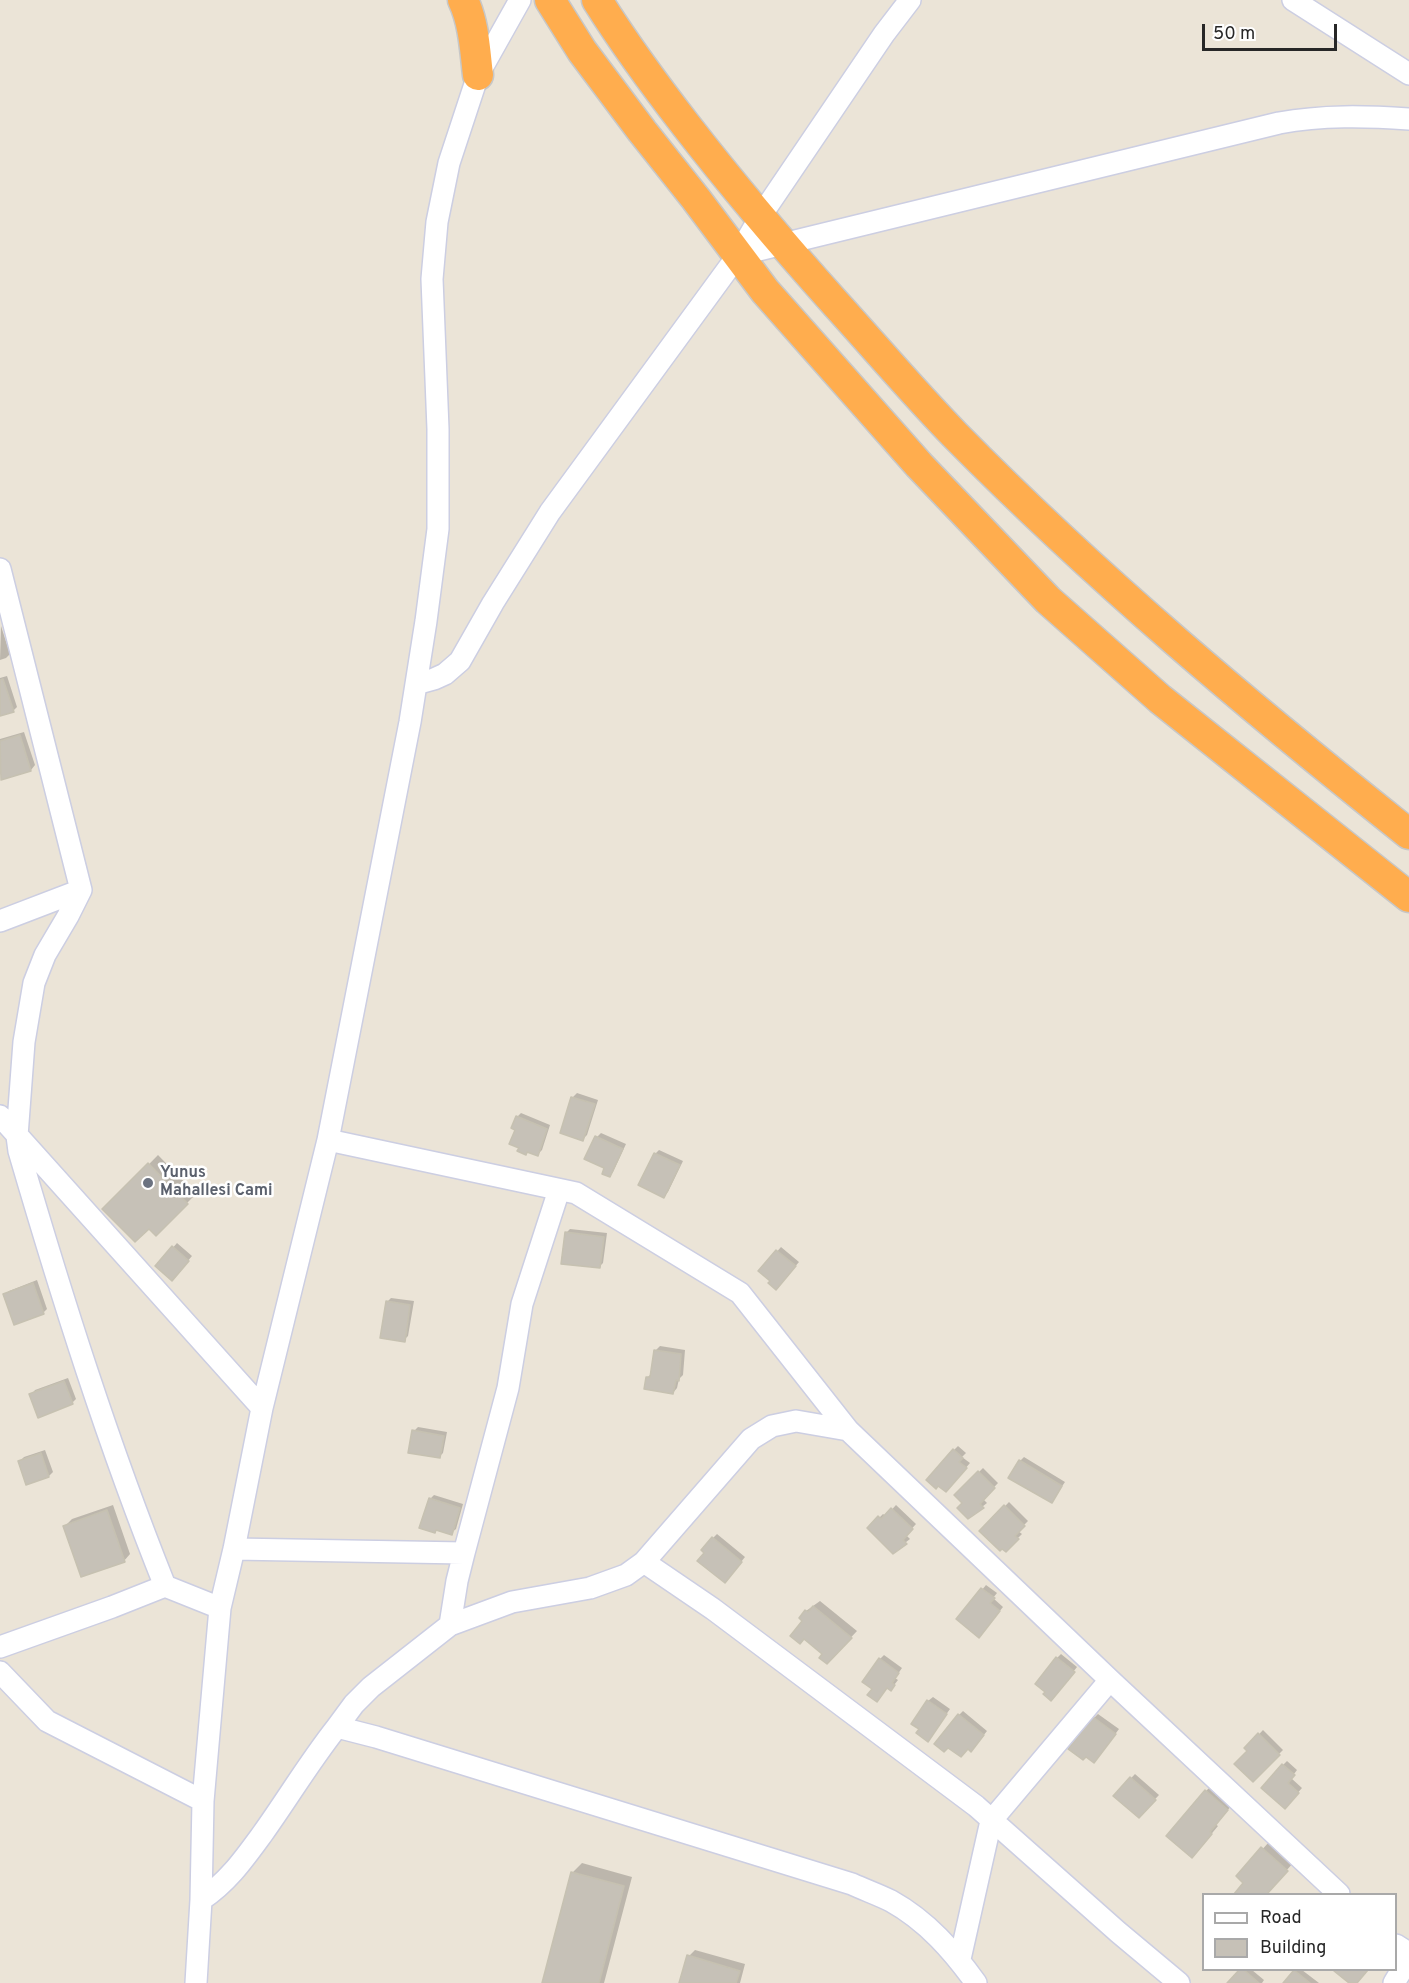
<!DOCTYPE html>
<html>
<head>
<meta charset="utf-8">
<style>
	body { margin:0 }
	#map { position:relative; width:1409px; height:1983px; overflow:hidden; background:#ebe4d7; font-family:Overpass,sans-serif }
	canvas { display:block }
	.legend { position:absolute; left:1202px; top:1893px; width:195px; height:78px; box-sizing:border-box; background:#fff; border:2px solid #a9a9a9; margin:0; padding:8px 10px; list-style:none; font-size:18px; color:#272727 }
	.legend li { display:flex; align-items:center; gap:12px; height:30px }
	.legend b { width:30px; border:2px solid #a9a9a9 }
	.scale { position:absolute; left:1202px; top:24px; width:135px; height:27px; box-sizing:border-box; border:3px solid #272727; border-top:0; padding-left:8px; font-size:18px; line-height:21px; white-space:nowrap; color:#272727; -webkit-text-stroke:4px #fff; paint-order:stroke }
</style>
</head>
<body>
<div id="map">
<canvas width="1409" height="1983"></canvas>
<ul class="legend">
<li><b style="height:8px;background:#fff"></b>Road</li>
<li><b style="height:16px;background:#c6c1b7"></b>Building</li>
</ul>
<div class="scale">50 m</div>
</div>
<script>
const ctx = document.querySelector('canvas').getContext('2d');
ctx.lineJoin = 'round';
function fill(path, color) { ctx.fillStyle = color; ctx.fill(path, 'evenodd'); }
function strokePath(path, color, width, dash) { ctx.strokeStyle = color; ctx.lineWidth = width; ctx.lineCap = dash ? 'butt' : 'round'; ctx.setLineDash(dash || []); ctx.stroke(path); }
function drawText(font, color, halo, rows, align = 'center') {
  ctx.font = font + ' Overpass,sans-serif'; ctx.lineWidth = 5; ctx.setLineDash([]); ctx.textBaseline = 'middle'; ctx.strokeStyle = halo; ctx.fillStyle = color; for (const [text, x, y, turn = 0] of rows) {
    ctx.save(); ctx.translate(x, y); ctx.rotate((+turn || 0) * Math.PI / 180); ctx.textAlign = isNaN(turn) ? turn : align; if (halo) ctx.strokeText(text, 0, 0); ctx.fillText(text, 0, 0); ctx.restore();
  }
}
fill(new Path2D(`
	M1,626L10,654L6,658L0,660Z
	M7,676L17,707L13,711L0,715V678Z
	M24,732L35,765L31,770L2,778L0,773V739Z
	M577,1093L598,1100L587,1135L583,1139L562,1132L573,1097Z
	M521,1113L550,1125L542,1150L538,1154L521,1147L517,1117Z
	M601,1133L626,1144L613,1172L609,1176L597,1137Z
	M659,1150L683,1161L668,1192L664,1196L655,1154Z
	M158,1155L196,1194L156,1234L149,1227L105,1209Z
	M570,1229L607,1233L603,1263L599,1267L566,1233Z
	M177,1243L192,1256L176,1275L157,1266Z
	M781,1247L799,1262L780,1284L760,1271Z
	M37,1280L47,1309L43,1313L5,1295L9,1291Z
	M391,1298L414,1301L408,1336L404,1340L387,1302Z
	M660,1346L685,1350L683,1375L679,1379L677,1388L673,1393L648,1377L652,1373L656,1350Z
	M68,1378L76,1399L72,1403L31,1395L35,1390Z
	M418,1427L447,1432L443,1453L439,1457L414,1431Z
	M958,1446L966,1453L962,1457L970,1463L950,1486L954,1450Z
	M45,1450L53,1472L49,1476L20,1461L24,1457Z
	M1024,1457L1065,1482L1052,1501L1020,1461Z
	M983,1468L998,1483L983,1499L987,1503L969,1517L964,1503L956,1495Z
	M434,1495L463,1504L456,1529L451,1533L430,1499Z
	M1009,1502L1028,1521L1018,1531L1022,1534L1006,1550L981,1531Z
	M113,1505L130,1554L124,1561L65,1526L72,1519Z
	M896,1505L916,1524L906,1535L910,1539L893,1552L869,1528L883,1514L886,1516Z
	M717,1534L745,1557L729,1577L713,1538Z
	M986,1585L997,1593L993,1598L1003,1607L983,1632L958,1619Z
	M820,1601L857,1631L827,1663L806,1611Z
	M1061,1654L1077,1667L1055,1695L1048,1692L1057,1658Z
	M884,1655L902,1668L895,1678L898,1680L891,1689L887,1687L874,1689L880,1659Z
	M933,1697L950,1709L931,1736L921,1728L928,1701Z
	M963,1711L987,1731L975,1746L968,1747L959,1715Z
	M1098,1714L1119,1729L1098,1757L1094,1718Z
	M1263,1730L1283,1750L1253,1780L1249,1751L1246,1748Z
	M1287,1761L1297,1770L1291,1778L1302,1788L1285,1807L1283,1765Z
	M1135,1774L1159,1795L1139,1816L1115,1795Z
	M1212,1785L1234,1803L1215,1824L1218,1826L1198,1850L1206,1791Z
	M1269,1842L1293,1863L1266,1894H1236L1246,1883L1238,1876Z
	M582,1863L632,1877L604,1983H544L573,1872Z
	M695,1950L745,1964L740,1983H681L689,1956Z
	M1241,1970H1252L1264,1980L1262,1983H1229Z
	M1296,1970H1302L1319,1983H1285Z`), '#0003');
const building = new Path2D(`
	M3,679L14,712L0,716V680Z
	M20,735L31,771L1,780L0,741Z
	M571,1097L595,1104L583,1141L560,1133Z
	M516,1116L547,1129L538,1156L527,1152L526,1155L517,1151L519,1148L509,1144L515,1130L511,1128Z
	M595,1136L623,1149L610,1177L602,1174L604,1168L584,1159Z
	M654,1153L680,1165L664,1198L638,1185Z
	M148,1163L188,1204L156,1236L149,1229L135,1242L102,1209Z
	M565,1232L604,1237L600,1268L561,1264Z
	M172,1246L189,1261L172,1281L155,1266Z
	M776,1250L796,1266L776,1290L768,1283L770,1281L758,1271Z
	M33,1283L44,1314L14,1325L3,1294Z
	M386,1301L410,1305L405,1342L380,1338Z
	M654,1350L681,1354L679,1381L676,1380L673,1394L644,1389L646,1377H650Z
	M64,1381L73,1404L38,1418L29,1394Z
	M412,1430L444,1436L440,1458L408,1453Z
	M953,1449L963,1458L959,1462L967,1468L946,1492L938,1486L936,1489L926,1480Z
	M41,1453L49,1477L26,1485L18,1461Z
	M1019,1460L1062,1486L1052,1503L1008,1478Z
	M978,1471L995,1488L980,1504L984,1508L968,1519L957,1508L962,1503L954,1495Z
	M429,1498L460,1508L452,1535L436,1530L435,1533L419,1528Z
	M1004,1505L1025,1526L1015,1536L1019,1539L1006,1552L1002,1549L1000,1551L979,1531Z
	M891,1508L913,1529L903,1540L907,1544L893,1554L867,1528L878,1516L881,1519Z
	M107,1510L125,1562L81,1577L63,1526Z
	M712,1537L742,1562L725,1583L697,1561L704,1553L701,1550Z
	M981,1588L995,1598L990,1603L1000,1611L979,1638L956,1619Z
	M813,1606L852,1638L827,1664L819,1658L822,1654L804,1639L800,1644L790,1636L802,1621L799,1618L805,1610L808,1612Z
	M1056,1657L1075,1672L1051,1701L1043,1694L1045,1692L1035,1684Z
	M879,1658L899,1673L892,1683L895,1685L891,1691L887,1688L877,1702L867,1695L872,1689L862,1682Z
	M927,1700L947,1714L928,1742L916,1733L919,1729L911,1724Z
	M958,1714L984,1735L971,1752L968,1749L961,1757L948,1748L944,1752L934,1744Z
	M1093,1717L1116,1734L1094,1763L1086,1757L1083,1760L1068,1749Z
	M1258,1733L1280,1755L1253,1782L1234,1764L1247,1751L1244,1748Z
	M1282,1764L1295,1775L1288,1783L1299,1793L1285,1809L1261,1788Z
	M1130,1777L1156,1800L1139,1818L1113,1796Z
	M1205,1790L1228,1810L1210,1832L1212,1834L1192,1858L1166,1836Z
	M1261,1847L1288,1871L1267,1894H1234L1243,1883L1236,1876Z
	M571,1872L624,1886L599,1983H542Z
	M687,1955L740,1971L736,1983H679Z
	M1239,1970H1244L1259,1983H1227Z
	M1294,1970L1310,1983H1283Z
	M1335,1970H1368L1357,1983H1349L1334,1971Z`);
fill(building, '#c6c1b7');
strokePath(building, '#c6c1b1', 1.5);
const minor = new Path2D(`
	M1293,0L1409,74
	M738,255L1279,123C1323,115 1365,116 1409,119
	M0,569L81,890L68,916L45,955L34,983L24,1042L17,1136L19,1151C62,1298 108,1444 165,1586
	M416,684L434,679L445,674L460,661L493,603L550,512L738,255L760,217L884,34L910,0
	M0,921L81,890
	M0,1116L262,1408
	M328,1140L576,1193L740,1293L848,1430L1110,1680L1339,1894
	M234,1549L464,1553L508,1388L522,1304L559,1190
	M644,1562L713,1609L976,1806L1118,1932L1179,1983
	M450,1625L457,1581L464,1553
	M0,1647L112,1607L165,1586L220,1608
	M0,1672L47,1721L203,1801
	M337,1727L354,1704L371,1687L450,1625L512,1602L590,1588L626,1575L644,1562L751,1439L772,1426L796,1421L848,1430
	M201,1900C228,1882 244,1859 263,1833C288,1798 310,1761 337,1727L376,1737L852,1884C865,1890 879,1895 891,1901C927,1921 953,1951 976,1983
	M1396,1945L1409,1953
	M960,1959L991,1821L1110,1680
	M196,1983L201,1900L203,1801L220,1608L234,1549L262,1408L328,1140L410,722L426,621L438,529V429L432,279L437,222L449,163L478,75L520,0
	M1394,1983L1409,1958`);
const highway = new Path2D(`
	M463,0C474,23 475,50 478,75
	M550,0L582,51L642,131L696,199L765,291L919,465L1048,600L1160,699L1409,897
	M597,0C624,43 654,84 685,124C733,186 784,246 836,304C876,348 914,393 955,435C1096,578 1252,709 1409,834`);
strokePath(minor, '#cccee2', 24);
strokePath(highway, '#c7c7c7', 33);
strokePath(minor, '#fff', 21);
strokePath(highway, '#ffad4e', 30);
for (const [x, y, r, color] of [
	[148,1183,6,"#6b7280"]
]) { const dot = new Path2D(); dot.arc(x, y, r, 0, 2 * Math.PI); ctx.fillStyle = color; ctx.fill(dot); strokePath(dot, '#fff', 2); }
drawText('bold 16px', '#5b616d', '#fff', [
	["Yunus",160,1174],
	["Mahallesi Cami",160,1192]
], 'left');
</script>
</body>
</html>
